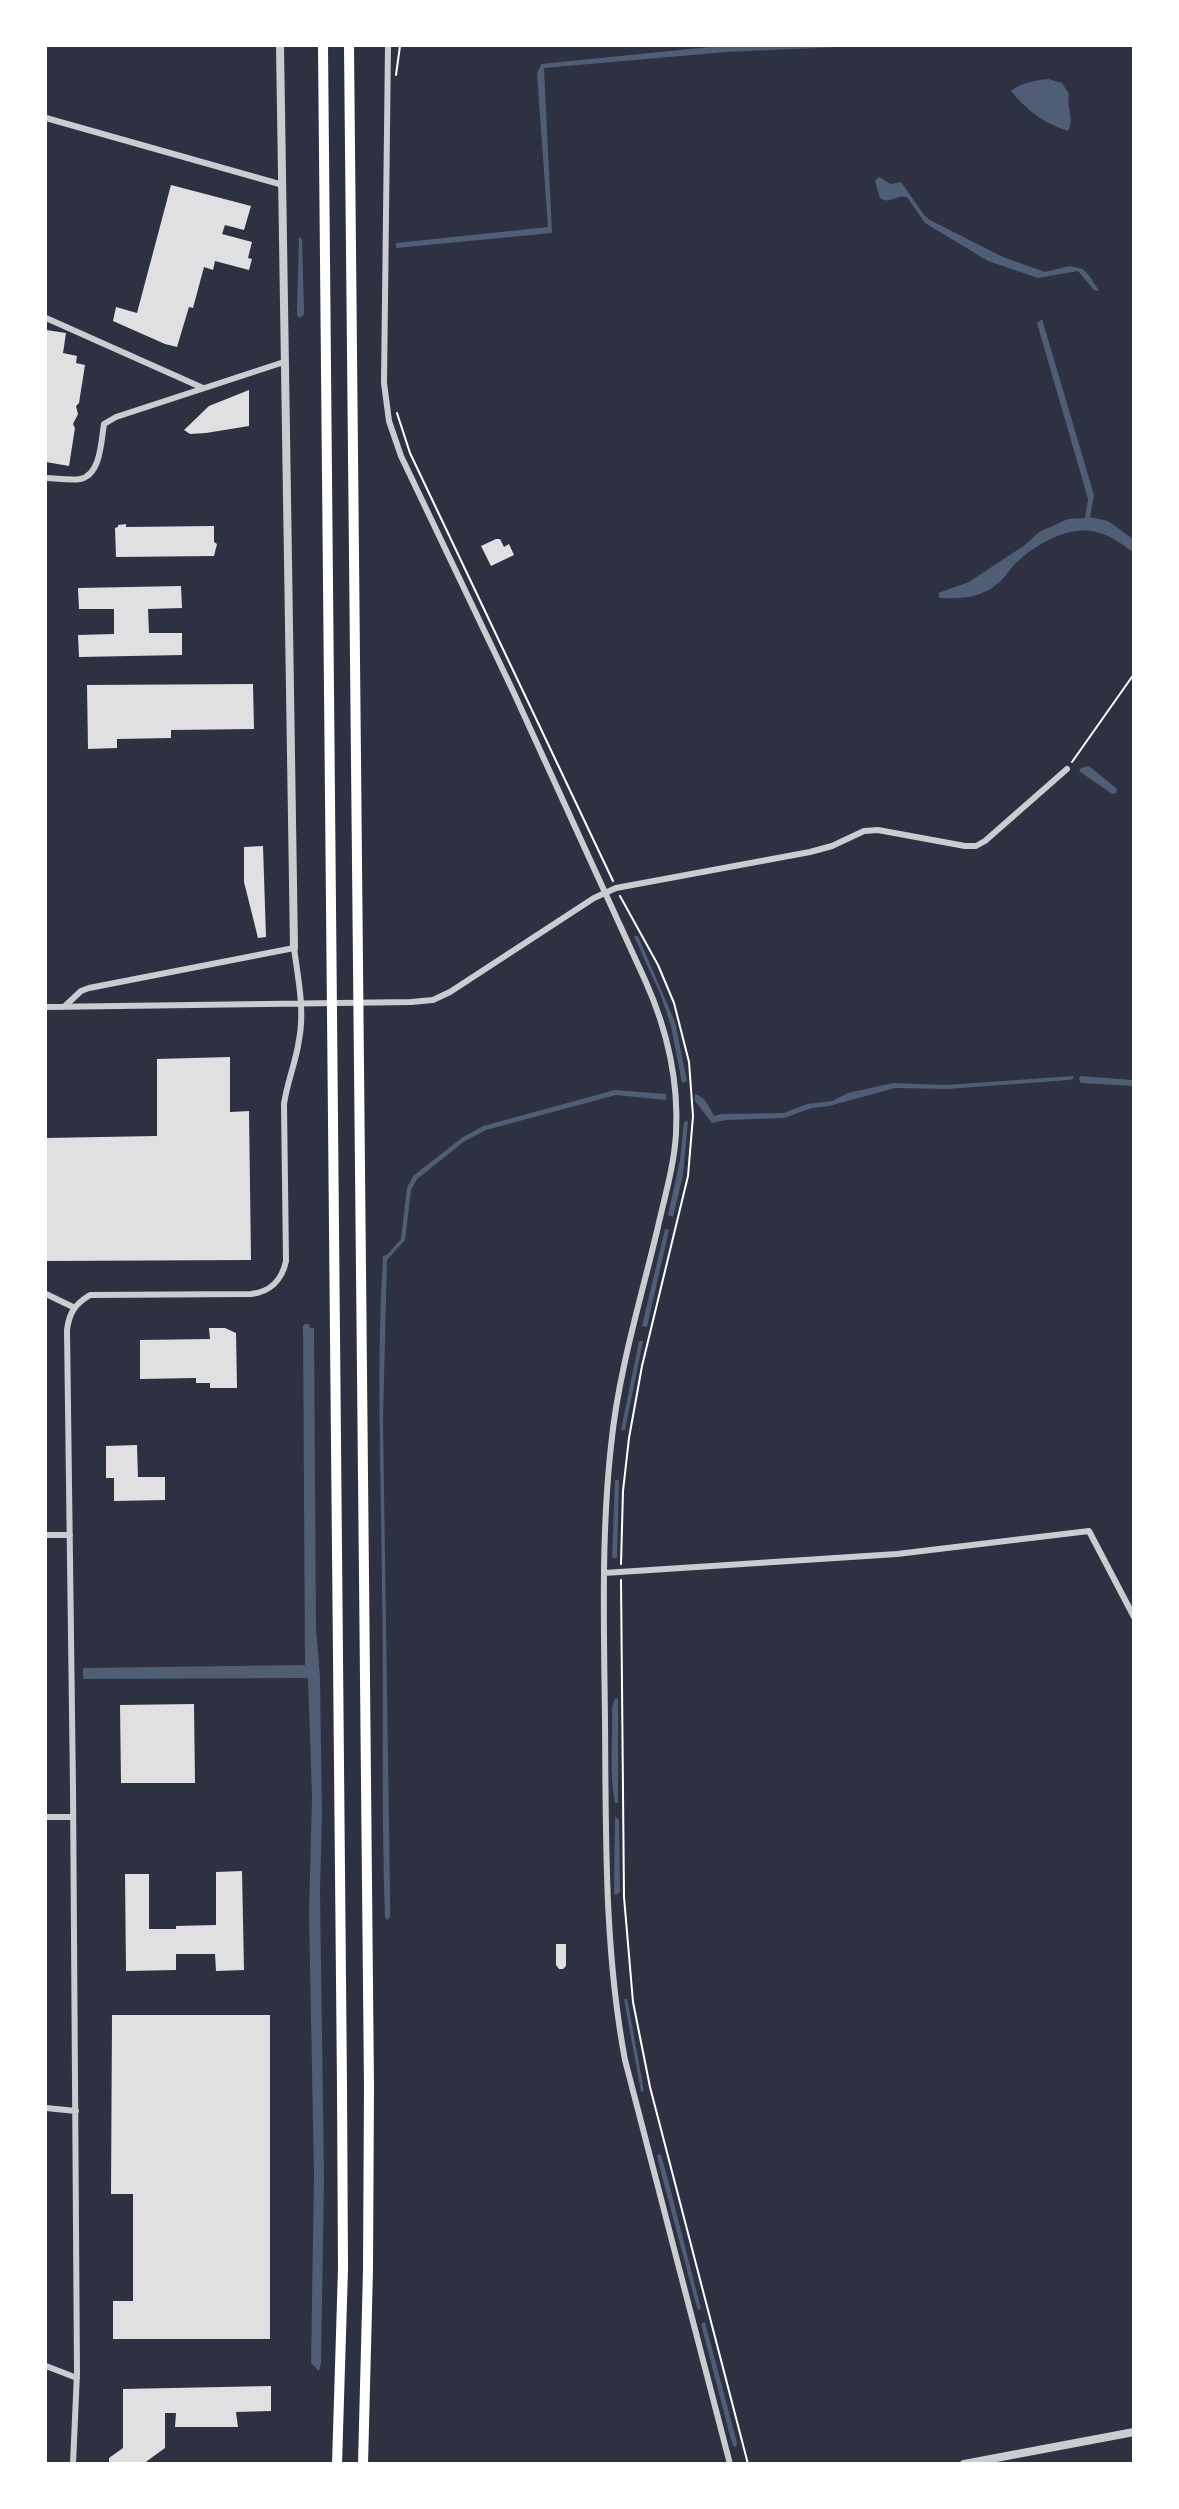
<!DOCTYPE html>
<html>
<head>
<meta charset="utf-8">
<style>
	body { margin:0 }
	#map { position:relative; width:1179px; height:2509px; overflow:hidden; background:#2d3142; font-family:Figtree,sans-serif }
	canvas { display:block }
	.frame { position:absolute; inset:0; border:47px solid #fff; pointer-events:none }
</style>
</head>
<body>
<div id="map">
<canvas width="1179" height="2509"></canvas>
<div class="frame"></div>
</div>
<script>
const ctx = document.querySelector('canvas').getContext('2d');
ctx.lineJoin = 'round';
function fill(path, color) { ctx.fillStyle = color; ctx.fill(path, 'evenodd'); }
function strokePath(path, color, width, dash) { ctx.strokeStyle = color; ctx.lineWidth = width; ctx.lineCap = dash ? 'butt' : 'round'; ctx.setLineDash(dash || []); ctx.stroke(path); }
fill(new Path2D(`
	M719,46H862L726,52L544,68L552,233L396,248V243L548,227L537,74L541,64Z
	M1048,79L1062,83L1069,94C1066,107 1075,120 1068,131C1045,124 1025,109 1011,91C1020,83 1036,80 1048,79Z
	M879,177L891,184L901,182L924,215L930,220L1003,257L1045,272L1069,266L1083,269L1091,278L1099,291L1094,290L1078,271L1038,278L988,261L925,223L907,197C897,194 890,205 880,198L875,181Z
	M299,237L302,239L304,309V314L300,318L297,316V310Z
	M1042,319L1094,495L1090,517L1108,521L1133,539V552C1122,544 1110,535 1096,532C1069,525 1037,544 1018,561C1010,568 1005,579 996,585C980,598 959,599 940,598L938,593L969,582L1025,545L1039,532L1068,519L1085,518L1088,499L1037,323Z
	M1089,766L1117,789L1116,793L1112,794L1079,771L1081,768Z
	M634,936H638L675,1022L687,1081L682,1083L671,1026L661,996Z
	M1073,1076V1079L1069,1080L947,1089L895,1088L829,1106L812,1108L784,1118L726,1120L712,1123L695,1101V1094C706,1097 709,1107 714,1116L722,1114L784,1113L807,1104L832,1101L848,1093L893,1083L947,1085Z
	M1080,1076L1133,1080V1086L1081,1083L1079,1080Z
	M615,1090L666,1094V1100L616,1095L486,1130L465,1141L417,1179L411,1190L405,1240L387,1260L383,1419L390,1892V1917L387,1920L385,1917C381,1807 384,1697 382,1586C381,1476 376,1366 383,1256L387,1255L401,1239L407,1188L413,1176L463,1137L483,1126Z
	M688,1121L683,1175L673,1217L668,1215L680,1160L684,1122Z
	M665,1229L669,1230L647,1327L642,1326Z
	M305,1324H309L310,1328H314L316,1627L320,1677L322,1815L320,1891L324,2179L321,2363L319,2371L311,2363L314,2175L309,1913L312,1797L308,1678L83,1679V1668L305,1665L303,1326Z
	M639,1341H643L625,1430H621Z
	M615,1480H619L617,1558H612Z
	M615,1698L618,1699V1803H615C609,1773 613,1739 612,1708Z
	M615,1816L619,1820L620,1892L616,1895L614,1894Z
	M624,1999H627L628,2003L644,2091L641,2092Z
	M661,2154L667,2176L701,2309L698,2310L693,2293L659,2165L657,2155Z
	M705,2322L737,2443L736,2447L733,2446L730,2436L701,2324Z`), '#4f5d75');
fill(new Path2D(`
	M171,185L251,206L244,230L225,225L222,234L252,242L248,258L252,259L249,270L215,261L213,270L204,267L193,308L189,307L177,347L165,344L113,321L116,307L137,313Z
	M46,330L66,333L63,353L77,356L76,363L85,365L79,403L76,406L78,414L73,424L75,428L69,466L46,462Z
	M249,390V426L206,433L190,434L184,430L209,406Z
	M126,524V527L214,526V542L217,544L214,556L116,557L115,528L118,527V525Z
	M496,539H500L504,547L509,544L514,555L491,566L481,546Z
	M181,586L182,608L148,609L149,633H182V655L79,657L78,635L114,634V609H79L78,588Z
	M253,684L254,729L171,730V738L117,739V748L88,749L87,685Z
	M263,846L266,937L258,938L244,882V847Z
	M230,1057V1112L249,1111L251,1260L46,1261V1138L157,1136V1059Z
	M209,1328H225L236,1333L237,1388H210V1383H196V1378L140,1379V1340L210,1339Z
	M137,1445L138,1477H165V1500L114,1501V1478H106V1446Z
	M194,1704L195,1783H121L120,1705Z
	M242,1871L244,1970L216,1971L215,1954H176V1970L126,1971L125,1874H149V1929H176V1926L216,1925V1872Z
	M556,1944H566V1966L563,1969H559L556,1965Z
	M112,2015H270V2339H113V2301H133V2194H111Z
	M271,2386V2411L236,2412L238,2427H175L176,2413H165V2448L143,2464H109V2458L123,2448V2389Z`), '#e0e0e3');
strokePath(new Path2D(`
	M396,75L400,46
	M397,413L410,453L613,881
	M1072,762L1134,674
	M620,896L658,965L674,1003L689,1062L693,1116L688,1176L642,1366L629,1438L623,1491L621,1564
	M621,1580L624,1897L633,2002L650,2087L748,2464`), '#fff', 2);
strokePath(new Path2D(`
	M388,46L384,383L389,421L401,456L513,691L645,980C667,1029 679,1080 676,1134C674,1167 664,1199 657,1231C640,1302 618,1374 611,1446C601,1537 604,1629 605,1720C606,1834 604,1948 625,2060L730,2464
	M46,118L283,185
	M46,318L203,388
	M46,478C56,478 69,481 80,479C101,475 101,441 104,424L116,417L284,362
	M65,1006L81,991L89,988L294,948C298,979 305,1010 299,1040C296,1062 287,1082 284,1104L286,1261C282,1280 270,1292 251,1294L90,1295C75,1304 69,1313 67,1330L73,1789L77,2373L73,2464
	M46,1007L411,1002L433,1000L450,992L594,898L616,888L810,852L832,846L864,831L878,830L965,846H976L985,841L1067,769
	M46,1294L73,1307
	M46,1535H70
	M604,1573L897,1554L1089,1531L1134,1617
	M46,1817H73
	M46,2108L76,2111
	M46,2366L77,2378`), '#caccd0', 6);
strokePath(new Path2D(`
	M280,46L294,948
	M964,2464L1134,2432`), '#caccd0', 8);
strokePath(new Path2D(`
	M323,46L342,2086L343,2269L337,2464
	M349,46L369,2085L368,2270L363,2464`), '#fff', 10);
</script>
</body>
</html>
